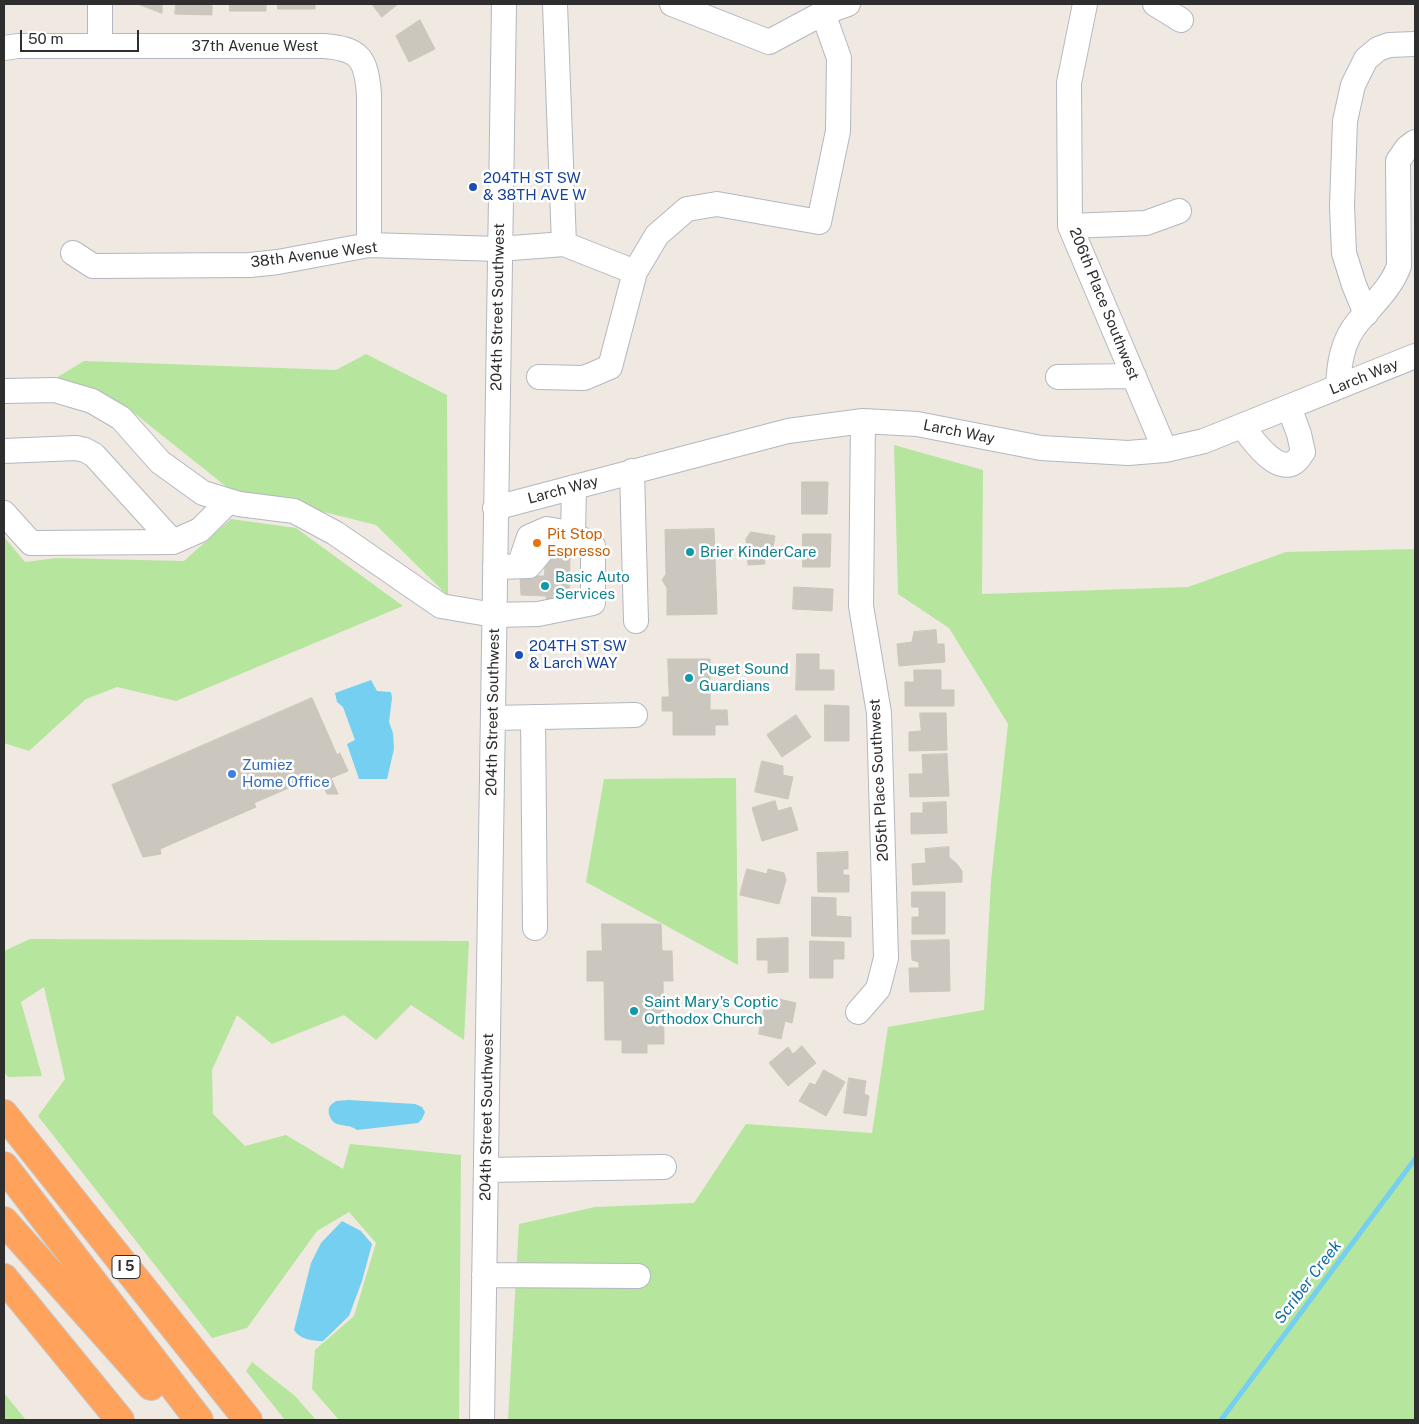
<!DOCTYPE html>
<html>
<head>
<meta charset="utf-8">
<style>
	body { margin:0 }
	#map { position:relative; width:1419px; height:1424px; overflow:hidden; background:#efe9e1; font-family:"Public Sans",sans-serif }
	canvas { display:block }
	.frame { position:absolute; inset:0; border:5px solid #2e2e2e; pointer-events:none }
	.scale { position:absolute; left:20px; top:30px; width:119px; height:22px; box-sizing:border-box; border:2px solid #2e2e2e; border-top:0; padding-left:6px; font-size:15px; line-height:18px; white-space:nowrap; color:#2e2e2e; -webkit-text-stroke:4px #fff; paint-order:stroke }
</style>
</head>
<body>
<div id="map">
<canvas width="1419" height="1424"></canvas>
<div class="frame"></div>
<div class="scale">50 m</div>
</div>
<script>
const ctx = document.querySelector('canvas').getContext('2d');
ctx.lineJoin = 'round';
function fill(path, color) { ctx.fillStyle = color; ctx.fill(path, 'evenodd'); }
function strokePath(path, color, width, dash) { ctx.strokeStyle = color; ctx.lineWidth = width; ctx.lineCap = dash ? 'butt' : 'round'; ctx.setLineDash(dash || []); ctx.stroke(path); }
function drawText(font, color, halo, rows, align = 'center') {
  ctx.font = font + ' "Public Sans",sans-serif'; ctx.lineWidth = 5; ctx.setLineDash([]); ctx.textBaseline = 'middle'; ctx.strokeStyle = halo; ctx.fillStyle = color; for (const [text, x, y, turn = 0] of rows) {
    ctx.save(); ctx.translate(x, y); ctx.rotate((+turn || 0) * Math.PI / 180); ctx.textAlign = isNaN(turn) ? turn : align; if (halo) ctx.strokeText(text, 0, 0); ctx.fillText(text, 0, 0); ctx.restore();
  }
}
fill(new Path2D(`
	M366,354L447,395L448,596L376,525L228,488L124,405L88,388L56,378L84,361L336,370Z
	M894,445L983,470L982,594L1188,587L1286,552L1415,549V1420H508L519,1224L595,1207L694,1203L746,1124L872,1133L888,1027L984,1010L991,881L1008,724L949,628L898,594Z
	M231,519L296,528L403,606L176,701L117,687L86,699L29,751L4,743V537L25,562L56,558L184,561Z
	M736,778L738,965L586,882L604,779Z
	M30,939L469,941L464,1040L411,1005L376,1040L344,1015L272,1044L237,1015L212,1070L213,1114L245,1146L286,1135L343,1169L350,1144L461,1155L459,1420H339L312,1389L315,1350L354,1316L376,1243L349,1212L317,1231L247,1328L212,1338L38,1116L65,1079L44,987L21,1002L42,1076L8,1077L4,1072V951Z
	M252,1362L295,1396L316,1420H285L246,1371Z
	M4,1393L26,1420H4Z`), '#b6e59e');
fill(new Path2D(`
	M371,680L377,691L391,692L392,698L389,722L393,733L394,749L387,779H359L347,744L355,740L343,707L337,702L335,693Z
	M349,1100L415,1104L422,1107L425,1112L422,1119L418,1123L357,1130C348,1124 346,1127 337,1124C331,1122 326,1112 330,1106C331,1104 334,1103 336,1101Z
	M342,1221L361,1231L372,1244L362,1281L349,1316L323,1341C313,1341 299,1339 294,1330L311,1263L321,1243Z`), '#75cff0');
strokePath(new Path2D(`
	M1221,1420L1415,1159`), '#75cff0', 5);
const building = new Path2D(`
	M138,4H162V13Z
	M176,4H212V15L175,14Z
	M230,4H266V11H230Z
	M278,4H315V9H278Z
	M372,4H398L382,17Z
	M420,20L435,49L409,62L396,36Z
	M802,482H828L827,514H802Z
	M714,529L717,614L667,615V588L662,580L666,574L665,530Z
	M751,532L775,536L772,553H764L765,564L748,565L746,539Z
	M803,534H831L830,567H803Z
	M546,558H570L569,602L547,603L546,596L521,595L520,576H544Z
	M794,587L833,589L832,611L793,609Z
	M936,630L937,644H944L945,662L899,666L897,644L912,642L914,632Z
	M797,654H819V670H834V690H796Z
	M668,659H710V710H727L728,725H715V735H673V711H662V697H669Z
	M914,670H941V690H954V706H905V682H914Z
	M312,698L337,755L340,753L348,771L331,778L338,794H327L320,779L301,787L300,783L254,803L256,807L160,849L161,854L143,857L112,785Z
	M825,705L849,706V741H825Z
	M920,713H946L947,750L909,751V732L921,731Z
	M796,715L811,737L782,757L767,735Z
	M947,754L949,796L910,797L909,774H923L922,755Z
	M762,761L783,766V775L793,777L788,799L755,792Z
	M775,801L778,811L791,807L798,830L762,841L752,808Z
	M946,802L947,833L911,834V813H923V803Z
	M949,847V857L957,864L962,871V882L913,885L912,864L926,863L925,849Z
	M848,852V869H843V875H849V892H818L817,853Z
	M747,869L767,874L768,869L784,873L786,880L779,904L740,895Z
	M912,892H945V934H912V917H919V907H912Z
	M812,897L836,898V916L851,917V937L812,936Z
	M602,924H661L662,951H672L673,981H663L664,1044H647V1053H622V1040H605L604,981H587V951H602Z
	M788,938V972L768,973V960H757V939Z
	M949,940L950,991L910,992L909,968H919V962L912,960L911,941Z
	M810,941L844,942V959H833V978H810Z
	M767,996L796,1003L792,1023L785,1021L781,1039L759,1034Z
	M802,1046L816,1063L788,1086L769,1063L788,1047L793,1054Z
	M824,1070L845,1082L826,1116L799,1101L810,1083L815,1085Z
	M849,1078L866,1081L864,1094L869,1096L866,1116L844,1113Z`);
fill(building, '#cbc7bf');
strokePath(building, '#cbc5ba', 1);
const minor = new Path2D(`
	M100,4V46
	M672,4L769,42L823,13L848,4
	M1085,4L1069,83L1070,226L1165,450
	M1155,4L1181,20
	M4,48L18,46H324C360,49 366,58 369,94V245
	M1070,226L1146,223L1179,211
	M564,244L635,272
	M73,253L93,266L250,265L278,262L369,245L499,249L564,244L555,4
	M1366,314L1354,285L1344,253L1342,206L1345,121L1353,85L1366,59L1378,49L1389,45L1415,44
	M539,377L584,378L610,367L635,272L657,235L687,209L717,204L819,222L838,131L839,58L823,13
	M1058,377L1134,376
	M1338,387C1339,364 1342,341 1358,322C1373,304 1391,288 1399,266L1398,161L1407,148L1415,142
	M4,391L55,390L92,401L121,418L160,462L203,493L239,504L294,511L335,533L441,606L494,615L538,614L593,603V546L573,534L574,487
	M1242,426C1251,438 1278,477 1296,461C1299,459 1301,454 1303,452L1299,434L1289,407
	M4,451L76,448L85,450L94,455L173,542
	M632,471L636,621
	M495,508L788,431L863,421L917,424L1041,448L1128,453L1165,450L1204,441L1415,356
	M4,513L31,543L173,542L200,530L229,501
	M519,566L529,537L547,529L564,532
	M495,567L529,566L549,542L573,534
	M533,717L535,928
	M493,718L635,715
	M858,1012L878,989L886,958L879,713L861,606L863,421
	M486,1170L664,1167
	M484,1275L638,1276
	M482,1420L504,4`);
const highway = new Path2D(`
	M4,1114L248,1420
	M4,1166L199,1420
	M4,1221L151,1386
	M4,1278L120,1420`);
strokePath(minor, '#b4b7c1', 26);
strokePath(highway, '#c9c9c9', 30);
strokePath(minor, '#fff', 24);
strokePath(highway, '#ffa35c', 28);
for (const [x, y, r, color] of [
	[473,187,5,"#1a4fb4"],
	[537,543,5,"#e8710a"],
	[690,552,5,"#0f9aa8"],
	[545,586,5,"#0f9aa8"],
	[519,655,5,"#1a4fb4"],
	[689,678,5,"#0f9aa8"],
	[232,774,5,"#3f7fe0"],
	[634,1011,5,"#0f9aa8"]
]) { const dot = new Path2D(); dot.arc(x, y, r, 0, 2 * Math.PI); ctx.fillStyle = color; ctx.fill(dot); strokePath(dot, '#fff', 2); }
for (const [x, y, w] of [
	[126,1267,28]
]) { const box = new Path2D(); box.roundRect(x - w / 2, y - 11.5, w, 23, 4); ctx.fillStyle = '#fff'; ctx.fill(box); strokePath(box, '#2e2e2e', 1); }
drawText('bold 14px', '#2e2e2e', null, [
	["I 5",126,1267]
]);
drawText('15px', '#2e2e2e', '#fff', [
	["37th Avenue West",255,46],
	["38th Avenue West",314,255,-7],
	["206th Place Southwest",1104,304,68],
	["204th Street Southwest",498,307,-89],
	["Larch Way",1364,377,-22],
	["Larch Way",959,432,11],
	["Larch Way",563,490,-15],
	["204th Street Southwest",493,712,-89],
	["205th Place Southwest",879,780,-93],
	["204th Street Southwest",487,1117,-89]
]);
drawText('15px', '#164399', '#fff', [
	["204TH ST SW",483,178],
	["& 38TH AVE W",483,195],
	["204TH ST SW",529,646],
	["& Larch WAY",529,663]
], 'left');
drawText('15px', '#c56008', '#fff', [
	["Pit Stop",547,534],
	["Espresso",547,551]
], 'left');
drawText('15px', '#0d838f', '#fff', [
	["Brier KinderCare",700,552],
	["Basic Auto",555,577],
	["Services",555,594],
	["Puget Sound",699,669],
	["Guardians",699,686],
	["Saint Mary's Coptic",644,1002],
	["Orthodox Church",644,1019]
], 'left');
drawText('15px', '#366cbe', '#fff', [
	["Zumiez",242,765],
	["Home Office",242,782]
], 'left');
drawText('italic 16px', '#0d6fa3', '#fff', [
	["Scriber Creek",1308,1282,-53]
]);
</script>
</body>
</html>
